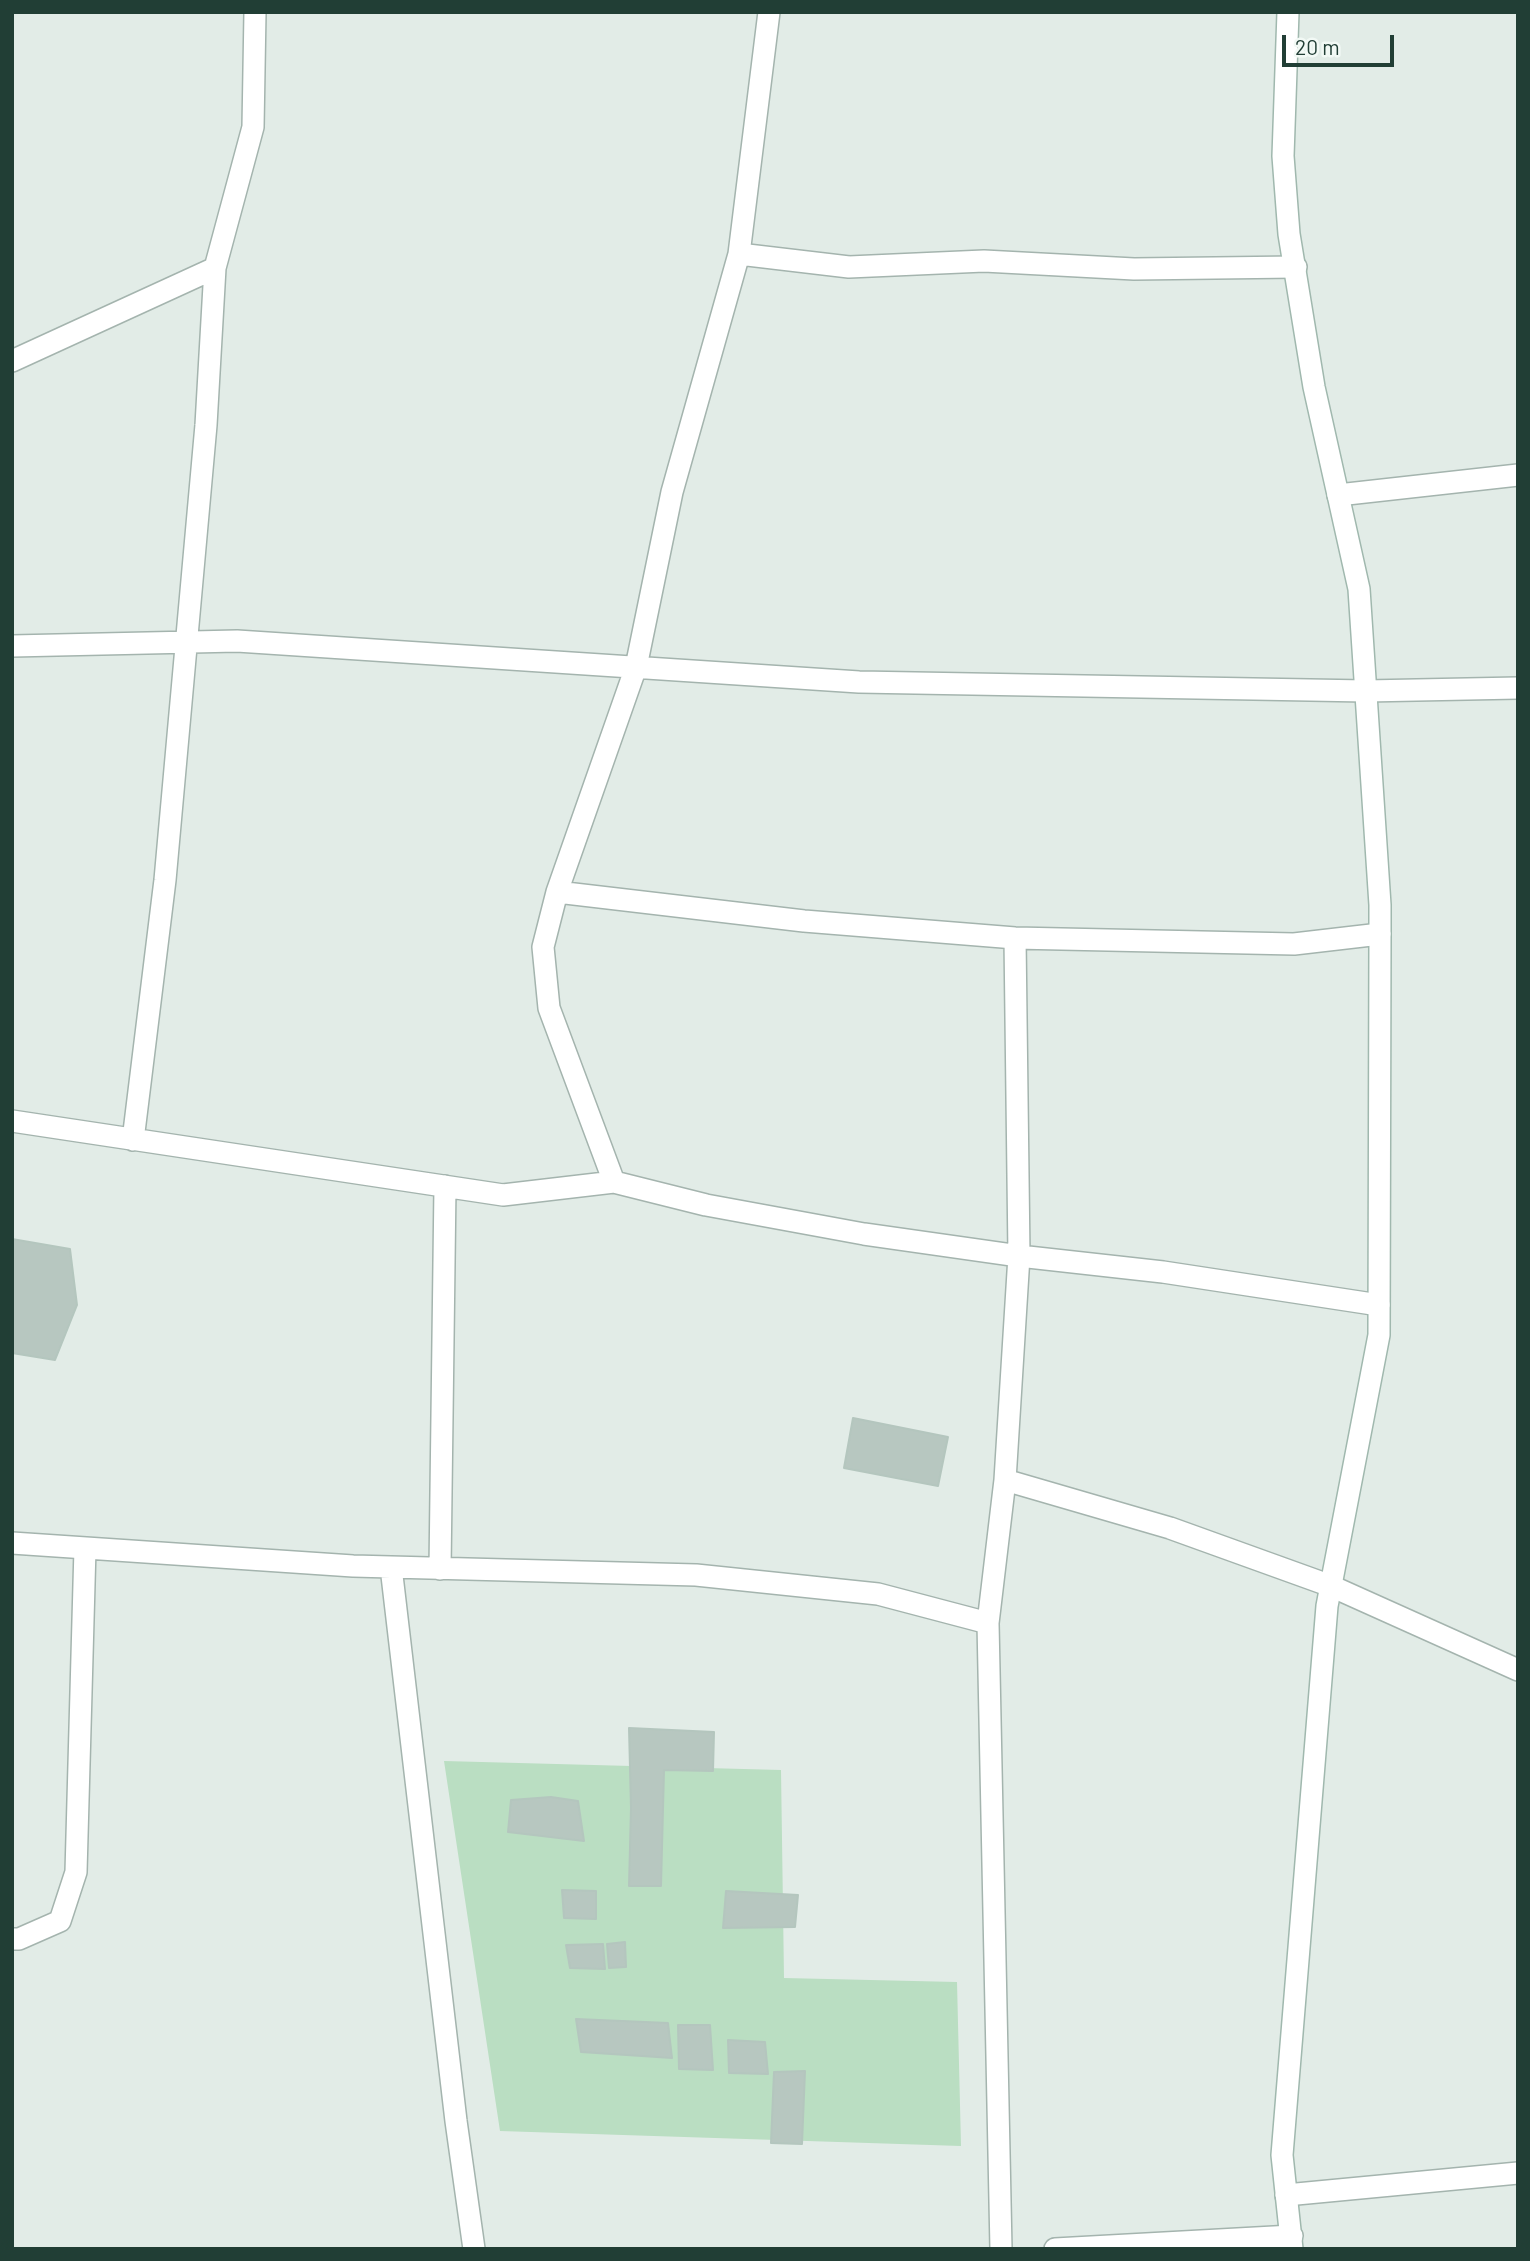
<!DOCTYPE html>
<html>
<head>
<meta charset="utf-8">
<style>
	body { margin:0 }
	#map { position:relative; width:1530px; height:2261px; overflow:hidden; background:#e2ece7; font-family:Barlow,sans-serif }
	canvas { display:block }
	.frame { position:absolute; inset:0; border:14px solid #213e35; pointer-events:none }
	.scale { position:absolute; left:1282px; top:35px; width:112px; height:32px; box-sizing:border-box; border:4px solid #213e35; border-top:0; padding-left:9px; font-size:21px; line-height:24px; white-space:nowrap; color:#213e35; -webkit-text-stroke:5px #f2f9f5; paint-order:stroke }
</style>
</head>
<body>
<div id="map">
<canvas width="1530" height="2261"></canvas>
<div class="frame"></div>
<div class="scale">20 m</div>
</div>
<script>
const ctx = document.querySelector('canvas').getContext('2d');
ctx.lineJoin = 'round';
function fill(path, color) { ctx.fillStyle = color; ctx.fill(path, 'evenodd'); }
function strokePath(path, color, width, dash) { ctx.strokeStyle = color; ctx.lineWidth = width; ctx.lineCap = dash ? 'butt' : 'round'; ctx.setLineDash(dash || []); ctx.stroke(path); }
fill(new Path2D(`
	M444,1761L781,1770L784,1978L957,1982L961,2146L500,2131Z`), '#badec2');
const building = new Path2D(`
	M12,1239L70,1249L77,1305L55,1360L12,1353Z
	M853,1418L948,1437L938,1486L844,1468Z
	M629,1728L714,1732L713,1771L664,1770L661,1886H629L631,1808Z
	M551,1797L578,1801L584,1841L508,1832L511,1800Z
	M562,1890L596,1891V1919L564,1918Z
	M726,1891L798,1895L795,1927L723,1928Z
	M625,1942L626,1967L609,1968L607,1944Z
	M603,1944L605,1969L570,1968L566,1945Z
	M576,2019L668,2023L672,2058L581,2052Z
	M678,2025H710L713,2070L679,2069Z
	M728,2040L765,2042L768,2074L729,2073Z
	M805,2071L802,2144L771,2143L774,2072Z`);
fill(building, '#b7c7c0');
strokePath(building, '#b4c6be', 2);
const street = new Path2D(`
	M739,254L849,267L984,261L1134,269L1296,267
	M12,361L215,268
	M1338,495L1518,475
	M12,646L237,641L859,682L1366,691L1518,688
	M557,892L804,921L1015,938L1294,944L1380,934
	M12,1121L503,1195L614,1182L706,1205L864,1234L1019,1256L1163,1272L1379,1305
	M133,1140L165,880L206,425L215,268L253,127L255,12
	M614,1182L549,1008L543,947L557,892L636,667L672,492L739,254L769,12
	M1005,1480L1170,1528L1331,1586L1518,1670
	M12,1543L353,1566L696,1575L878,1594L988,1623
	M391,1567L456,2121L474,2249
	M440,1569L445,1186
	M12,1939H19L60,1921L76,1872L85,1548
	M1286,2195L1518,2173
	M1001,2249L988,1623L1005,1480L1019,1256L1015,938
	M1055,2249L1292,2236`);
const secondary = new Path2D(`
	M1288,12L1283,156L1289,234L1314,387L1359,589L1380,905V934L1379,1335L1327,1606L1282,2155L1292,2249`);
strokePath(street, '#a4b4ae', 24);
strokePath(secondary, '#a0b8ae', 24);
strokePath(street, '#fff', 21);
strokePath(secondary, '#fff', 21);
</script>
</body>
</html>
